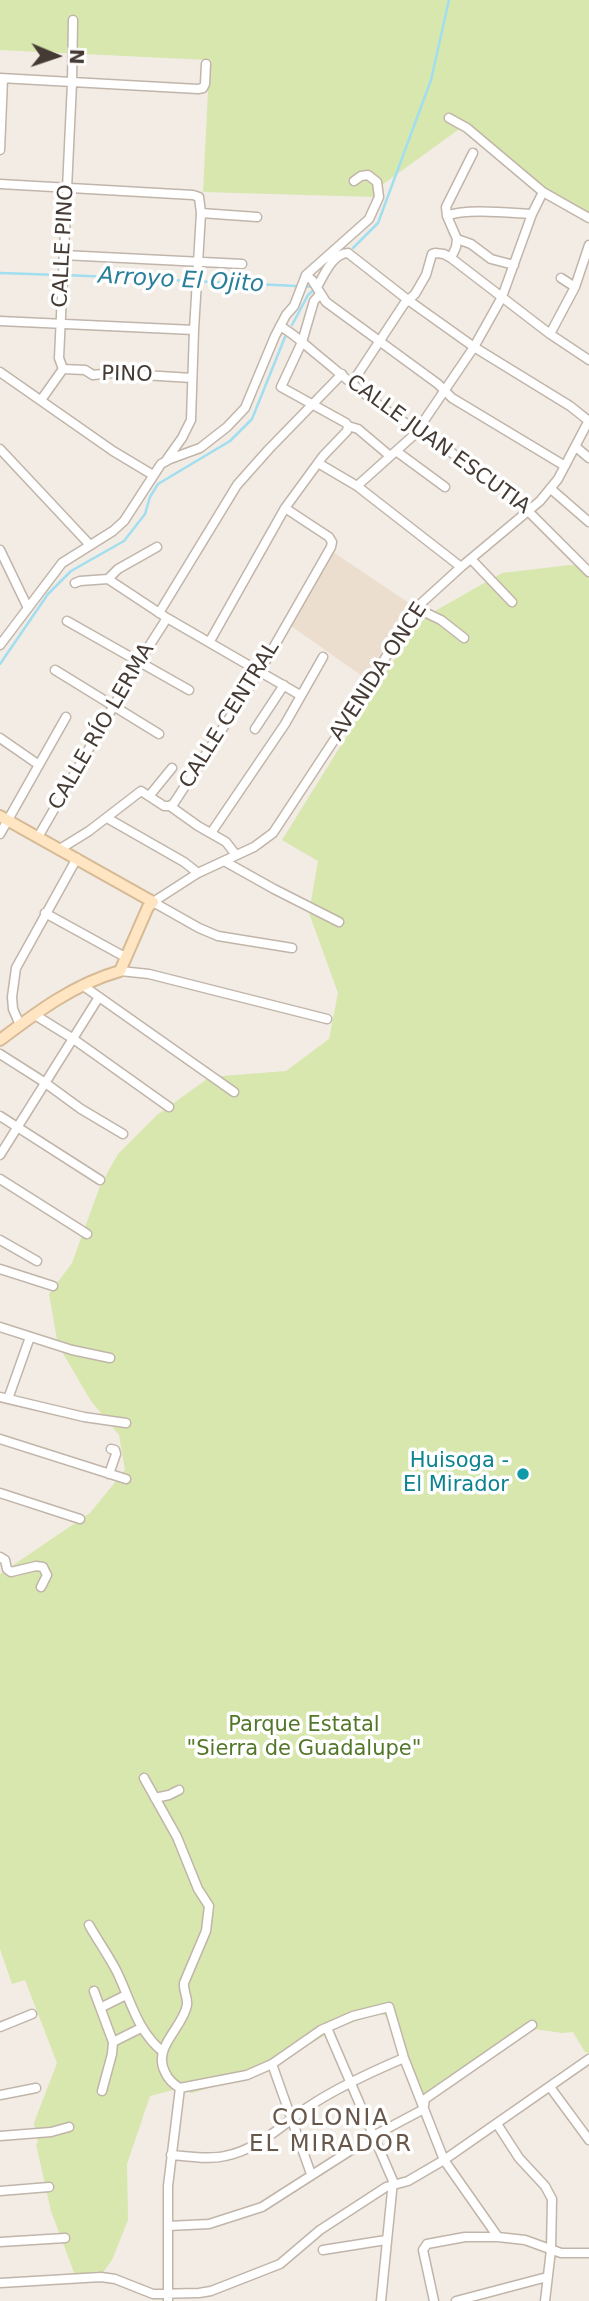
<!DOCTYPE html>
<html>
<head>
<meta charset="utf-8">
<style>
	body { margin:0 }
	#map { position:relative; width:589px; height:2301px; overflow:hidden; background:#f2ece5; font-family:"DejaVu Sans",sans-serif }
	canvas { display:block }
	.north { position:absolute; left:21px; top:21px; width:70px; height:70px; -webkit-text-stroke:5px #fff; paint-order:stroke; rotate:92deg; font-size:19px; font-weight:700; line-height:28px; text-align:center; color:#453b34 }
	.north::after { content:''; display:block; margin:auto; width:24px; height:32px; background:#453b34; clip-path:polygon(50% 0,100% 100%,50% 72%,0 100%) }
</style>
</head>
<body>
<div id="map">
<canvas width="589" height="2301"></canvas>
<div class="north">N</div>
</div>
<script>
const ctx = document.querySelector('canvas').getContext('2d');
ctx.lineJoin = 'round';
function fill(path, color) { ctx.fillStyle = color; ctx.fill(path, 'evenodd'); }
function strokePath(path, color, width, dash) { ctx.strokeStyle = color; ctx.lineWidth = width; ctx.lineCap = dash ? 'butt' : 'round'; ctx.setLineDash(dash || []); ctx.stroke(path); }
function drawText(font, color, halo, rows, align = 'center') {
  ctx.font = font + ' "DejaVu Sans",sans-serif'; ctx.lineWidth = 7; ctx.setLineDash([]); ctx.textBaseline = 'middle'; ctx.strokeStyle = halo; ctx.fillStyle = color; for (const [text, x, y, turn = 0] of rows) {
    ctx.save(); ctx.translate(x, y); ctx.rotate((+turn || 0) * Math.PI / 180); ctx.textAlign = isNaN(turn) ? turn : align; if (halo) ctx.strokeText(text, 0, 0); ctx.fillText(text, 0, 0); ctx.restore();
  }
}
fill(new Path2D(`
	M333,552L412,605L365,678L291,626Z`), '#ecdece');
fill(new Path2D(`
	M0,0H589V219L543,190L462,127L382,185L375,197L203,192L209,71L208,60L0,50Z
	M570,565L589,567V2053L585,2052L573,2032L562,2033L534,2029L423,2097L399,2029L392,2017L379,2014L341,2026L260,2073L192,2093L177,2089L150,2096L127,2164L128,2220L112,2260L101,2275L97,2271L76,2278L51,2211L36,2144L38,2143L34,2123L57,2063L25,1980L12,1984L0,1949V1574L90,1513L125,1470L119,1435L91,1401L58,1345L49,1294L72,1263L100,1186L118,1154L157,1115L210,1077L286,1071L329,1039L338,993L309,913L318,861L282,840L419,620L502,573Z`), '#d7e7ad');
strokePath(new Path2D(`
	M353,248L378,223L431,80L449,0
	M0,273L60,275
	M66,275L317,287L308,295L292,325
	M0,664L48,594L71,571L124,541L145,514L150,497L158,484L230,441L252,419L285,337`), '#a0def0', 2.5);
const street = new Path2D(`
	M0,78L198,89L203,88L205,84L206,64
	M449,118L467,128L543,192L589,218
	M0,150L3,79
	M473,153L446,207L447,216L457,239L471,244L491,259L514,265
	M0,184L193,195L199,197L201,213L194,330L191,420L182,438L167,459
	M201,213L257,217
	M447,216C465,208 511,213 532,214
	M63,255L242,264
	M451,258L456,247L457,239
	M306,275L312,280L326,302L438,384L452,398L565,466
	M561,278L575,287
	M317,287C324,275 333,253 348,253L408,300L474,347L570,406L589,421
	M320,294L314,301L302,342L281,387L346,423L348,426L358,429L390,456
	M0,321L194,330
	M280,326C294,334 303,343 315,353C345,377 389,418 425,433L521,504L589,572
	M550,334L575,287L589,245
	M63,369L85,370L93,375L111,373L192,378
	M0,372L113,451L153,475
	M352,383L404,304L415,294L426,275L432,254L435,253L444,254L451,258L550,334L589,360
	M41,400L63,369L59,358L72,83L73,20
	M576,447L589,458
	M0,449L90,545
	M396,451L445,487
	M318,463L357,486L461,567
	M357,486L415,434L474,347L502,297L532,214L543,192
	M551,489L589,522
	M0,550L28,608
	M471,559L512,602
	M108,579L167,618L300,695
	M75,583L80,581L108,579L118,569L157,547
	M416,608L441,620L464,638
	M159,613L237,485L269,449L342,374
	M67,621L189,690
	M210,641L285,508L323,456L347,431L348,426
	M0,645L62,563L113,531L124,521L161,464L170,459L200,448L227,427L245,408L275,336L286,315L294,306L306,275L369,219L379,197L377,182L368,175L361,176L354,181
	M55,670L159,734
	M255,729L284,685
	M0,738L39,765
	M150,795L172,768
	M170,806L174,803L260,671L331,547L332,542L329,537L285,508
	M107,818L184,862L198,873
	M211,833L285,724L323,657
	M0,834L66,717
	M38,837L139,662L167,618
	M60,849L89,831L141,791L164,806H170L198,826L226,842L236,855
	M224,861L274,889L339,922
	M45,913L125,957
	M292,948L218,936L199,928L153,902L198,873L254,847L273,833L344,725L416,608L461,567L540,501L558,479L589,420
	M120,971L149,974L327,1019
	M82,985L234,1092
	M35,1015L72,1038L169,1107
	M20,1025L13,1009L12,997L16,968L77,858
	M0,1054L44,1082L81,1109L123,1134
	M0,1116L100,1180
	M0,1155L99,997
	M0,1179L87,1234
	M0,1240L37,1261
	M0,1269L53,1286
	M0,1327L72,1350L110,1358
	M0,1397L84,1417L126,1423
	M8,1399L30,1337
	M0,1439L126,1479
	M109,1474L116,1454L115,1450L111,1449
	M0,1493L80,1519
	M0,1557L5,1560L7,1569L11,1572L36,1566L43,1567L47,1575L41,1587
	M144,1778L177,1837L198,1889L209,1906L206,1931L184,1983C183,1991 188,1997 187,2005C183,2028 152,2047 165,2072C168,2079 173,2084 180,2088L247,2075L272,2064L321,2030L353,2016L389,2007L404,2058L444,2160L498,2237
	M155,1798L169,1795L179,1790
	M89,1925C98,1941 109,1956 117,1972C131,2001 137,2031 163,2052
	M94,1991L113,2042
	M102,2007L126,1995
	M0,2027L32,2014
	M327,2028L393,2181L381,2301
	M272,2064L311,2174
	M550,2087L589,2140
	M102,2091L112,2054L113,2042L141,2028
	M0,2095L36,2088
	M424,2106L425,2099L532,2025
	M497,2124L519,2158L545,2186L552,2199L551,2250L545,2301
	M0,2136L51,2132L69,2127
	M171,2155C188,2156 208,2160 225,2156C257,2150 283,2125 308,2107C338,2087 371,2072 404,2058
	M0,2191L49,2187
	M168,2226L209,2224L262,2207L373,2136L424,2109
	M0,2242L65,2238
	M323,2250L386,2240
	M0,2283L101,2277L115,2279L153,2294L199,2293L211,2291L280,2264L320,2230L386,2187L408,2181L444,2160L589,2059
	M168,2301V2186L180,2088
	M434,2301L423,2250L427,2244L465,2237H498L525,2240L561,2253H589
	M456,2301L547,2277`);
const secondary = new Path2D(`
	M0,816L153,902L148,907L120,971C74,984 37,1012 0,1040`);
strokePath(street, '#c1b5aa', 11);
strokePath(secondary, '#d6ba96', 14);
strokePath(street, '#fff', 8);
strokePath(secondary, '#ffe5c2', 10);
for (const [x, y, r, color] of [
	[523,1474,7,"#0f9aa8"]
]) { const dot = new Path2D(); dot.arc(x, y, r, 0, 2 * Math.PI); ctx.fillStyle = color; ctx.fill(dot); strokePath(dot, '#fff', 2.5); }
drawText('21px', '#453b34', '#fff', [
	["CALLE PINO",64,246,-87],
	["PINO",127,375,1],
	["CALLE JUAN ESCUTIA",438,445,36],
	["AVENIDA ONCE",379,672,-57],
	["CALLE CENTRAL",230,715,-58],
	["CALLE RÍO LERMA",102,727,-60]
]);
drawText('21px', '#0d838f', '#fff', [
	["Huisoga -",509,1462],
	["El Mirador",509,1486]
], 'right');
drawText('21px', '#537728', '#fff', [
	["Parque Estatal",304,1726],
	["\"Sierra de Guadalupe\"",304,1750]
]);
drawText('italic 23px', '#297e99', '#fff', [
	["Arroyo El Ojito",181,281,3]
]);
ctx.letterSpacing = '2px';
drawText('23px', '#68574b', '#fff', [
	["COLONIA",331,2119],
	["EL MIRADOR",331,2145]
]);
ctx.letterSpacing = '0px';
</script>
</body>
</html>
